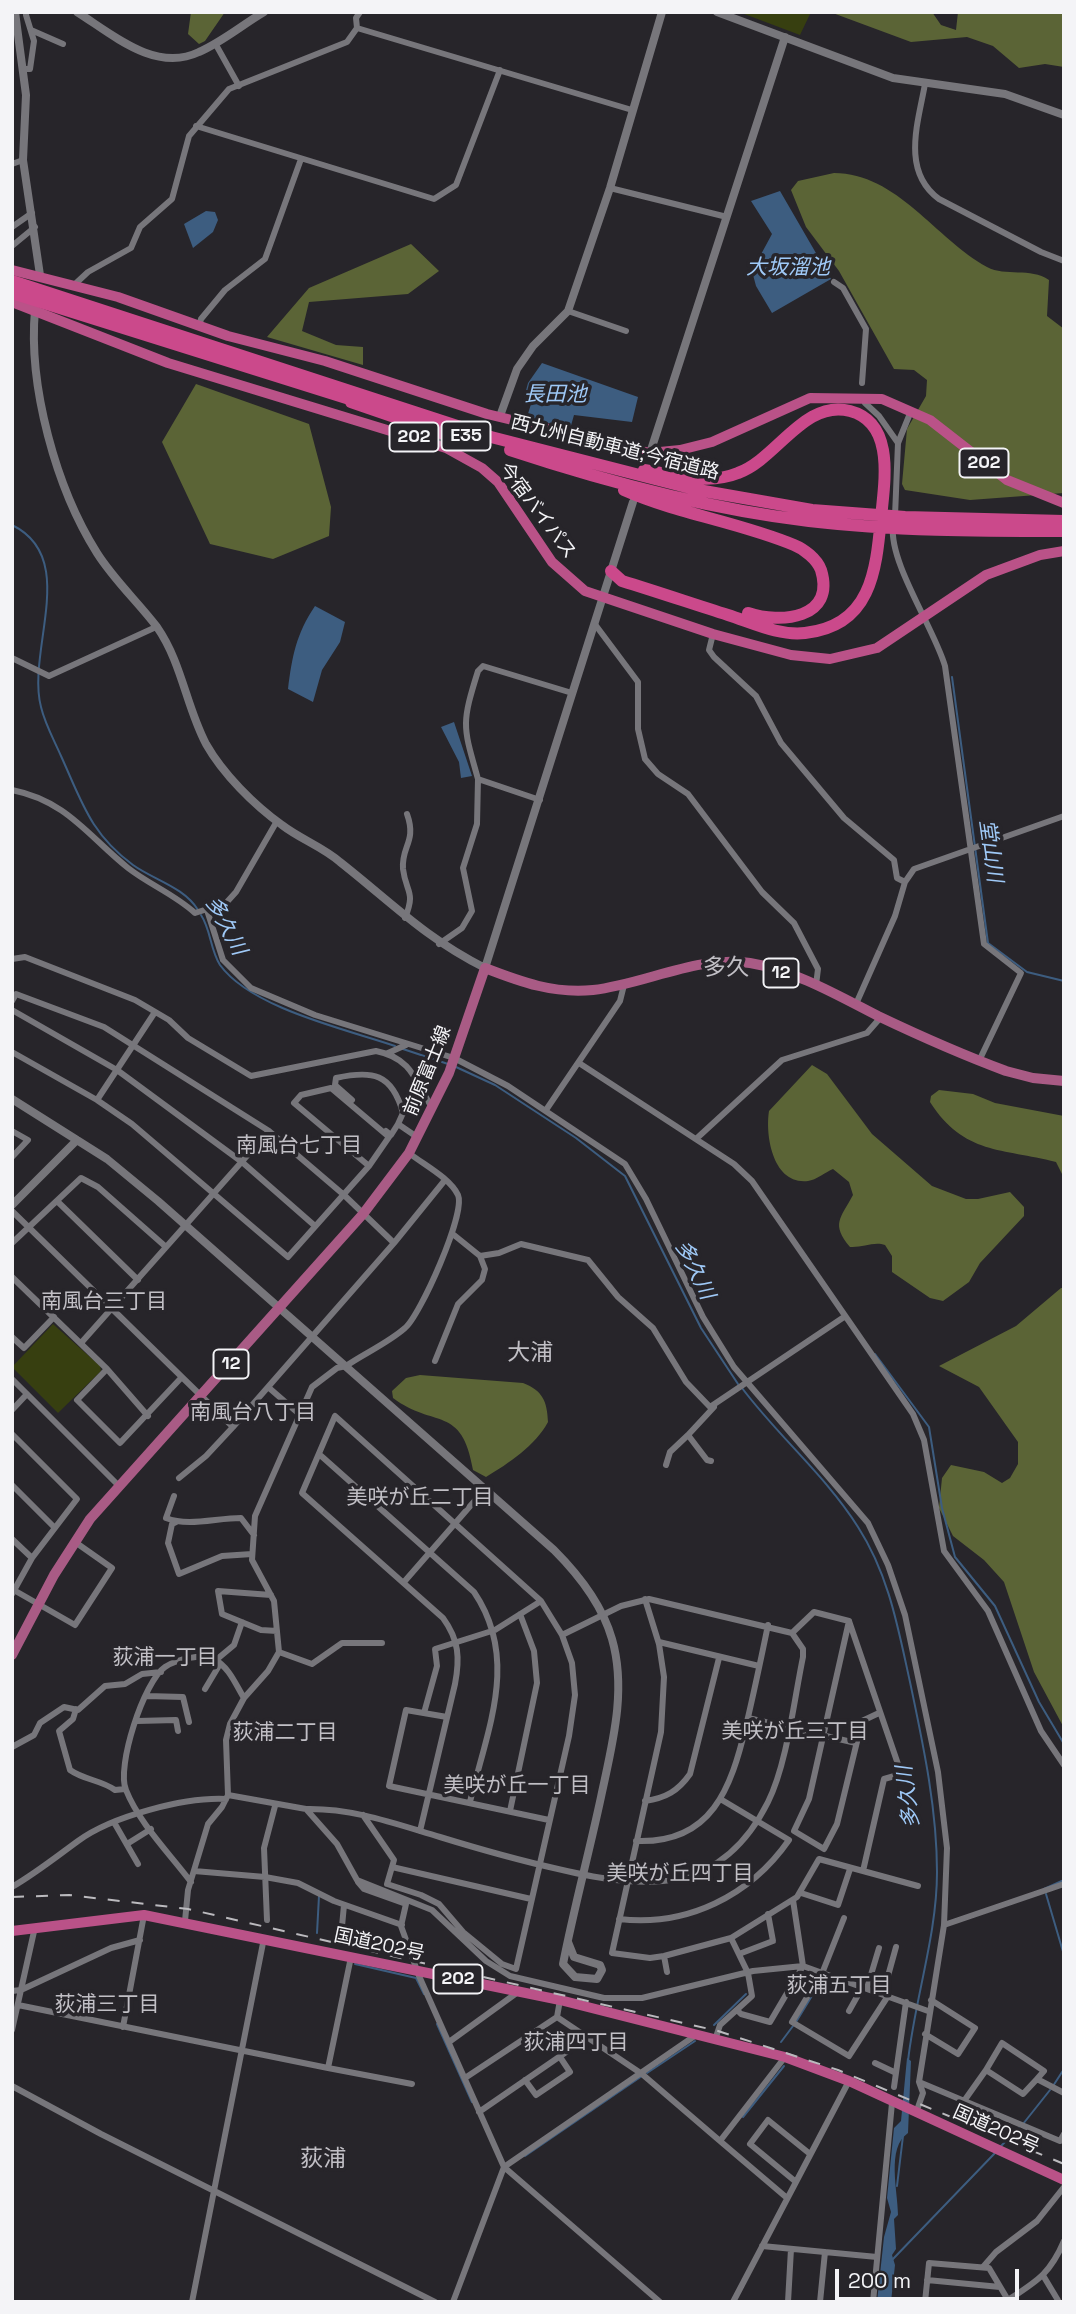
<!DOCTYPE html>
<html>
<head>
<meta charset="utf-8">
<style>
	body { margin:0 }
	#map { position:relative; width:1076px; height:2314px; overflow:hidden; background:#27252a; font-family:"Space Grotesk",sans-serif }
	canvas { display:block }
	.frame { position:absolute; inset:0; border:14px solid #f4f4f7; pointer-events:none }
	.scale { position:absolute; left:835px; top:2269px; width:184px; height:32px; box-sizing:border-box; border:4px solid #f4f4f7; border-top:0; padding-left:9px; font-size:21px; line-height:24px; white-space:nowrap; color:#f4f4f7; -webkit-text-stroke:5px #27252a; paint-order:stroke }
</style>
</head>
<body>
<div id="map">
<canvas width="1076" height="2314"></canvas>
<div class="frame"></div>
<div class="scale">200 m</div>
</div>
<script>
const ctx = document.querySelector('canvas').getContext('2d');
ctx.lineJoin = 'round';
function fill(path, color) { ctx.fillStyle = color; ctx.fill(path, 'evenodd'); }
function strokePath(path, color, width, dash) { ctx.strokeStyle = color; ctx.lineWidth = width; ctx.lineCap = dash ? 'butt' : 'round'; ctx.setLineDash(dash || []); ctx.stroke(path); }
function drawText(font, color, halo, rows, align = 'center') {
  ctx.font = font + ' "Space Grotesk","Noto Sans JP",sans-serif'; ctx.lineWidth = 7; ctx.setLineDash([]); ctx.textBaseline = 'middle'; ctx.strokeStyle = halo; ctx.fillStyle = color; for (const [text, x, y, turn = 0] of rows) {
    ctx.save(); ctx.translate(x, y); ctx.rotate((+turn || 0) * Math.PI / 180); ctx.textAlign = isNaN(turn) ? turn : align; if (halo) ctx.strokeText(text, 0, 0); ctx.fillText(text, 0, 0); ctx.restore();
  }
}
fill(new Path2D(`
	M739,12H811L800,35Z
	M53,1324L100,1366L101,1371L58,1413L12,1367Z`), '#373f10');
fill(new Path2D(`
	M191,12H225L205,41L199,44L188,34Z
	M830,12H932L941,25L956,30L958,12H1064V67L1045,64L1019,68L993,46L967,37L911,42Z
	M834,173C897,173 936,239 987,267C1006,277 1030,267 1049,280L1047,316L1064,329V493L970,500L905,490L902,484L907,429L926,396L927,380L914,370L894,369L839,271L806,227L791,190L798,181Z
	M411,244L439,271L408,294L309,302L302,331L336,345L363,347V365L267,337L309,288Z
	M196,384L309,424L331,507L329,536L273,559L210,544L162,442Z
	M812,1065L827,1074L872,1134L932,1186L966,1199H978L1010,1192L1024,1207V1216L980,1263L969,1282L943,1301L930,1298L892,1272V1256L885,1245C874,1241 862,1248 850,1247C831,1224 840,1219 853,1195L849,1182L833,1169C826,1172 816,1180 808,1181C773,1185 765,1136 769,1111Z
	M939,1090L973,1094L995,1103L1064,1116V1178L1056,1162C1002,1148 964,1155 930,1102L931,1096Z
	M1061,1288H1064V1728L1034,1672L1004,1582L984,1560L953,1536L939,1508L942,1478L951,1465L984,1472L1002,1483L1010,1478L1018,1464V1442L979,1387L939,1366L1016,1326Z
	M420,1375L523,1383C543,1391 547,1401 548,1422C535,1446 509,1463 486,1477L473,1470C462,1404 434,1429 393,1398L392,1391L406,1378Z`), '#5b6436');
fill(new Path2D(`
	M780,191L831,279L772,313L756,286L752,271L772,234L751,201Z
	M206,211L215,212L218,220L213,232L193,248L184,224Z
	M542,363L638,397L632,422L574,415L570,429L527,417L531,404L524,398L528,383Z
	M315,606L345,622L340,642L322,670L313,702L288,689C292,657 296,634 315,606Z
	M454,722L472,776L461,778L459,762L441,727Z
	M907,2058L911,2061L908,2133C886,2148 898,2191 898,2215L894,2219L896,2249L892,2255L895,2265L891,2302H877L884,2237L891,2212L887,2198L894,2128L901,2121Z`), '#3d5d80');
strokePath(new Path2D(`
	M12,525C80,558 26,650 41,707C45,724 54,740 61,756C82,802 90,833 133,865C154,880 184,887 198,910
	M952,677L988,943L1027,972L1064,981
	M201,915C211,930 210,949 220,965C251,1008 345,1029 395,1046
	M403,1049L448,1064
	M456,1067L495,1085L576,1138L625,1176L701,1328L738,1384
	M875,1354L929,1427L942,1508L955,1557L995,1606L1039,1702L1064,1744
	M742,1388C778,1436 826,1476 858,1527C889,1575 898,1628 910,1682C923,1744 937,1808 937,1872C937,1935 915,1998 908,2061
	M1044,1889L1064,1880
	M1046,1894L1064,1955
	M317,1933L319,1896
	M355,1964L416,1978L424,1994
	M796,2022L824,1976
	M437,2024L472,2102
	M714,2025L746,1994
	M781,2042L793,2026
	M647,2073L695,2041
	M1053,2086L1064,2069
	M743,2117L784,2066
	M1023,2124L1050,2090
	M1001,2146L1019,2128
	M525,2156L642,2076
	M897,2186L903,2136
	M892,2260L995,2153`), '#3d5d80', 2);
strokePath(new Path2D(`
	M357,28L632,110
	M31,30L63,44
	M215,43L239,86
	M24,69H30L34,41L26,15
	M925,84C918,123 901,171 939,199L1041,252L1064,261
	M196,126L434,199L456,185L500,70
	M12,164L23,160
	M610,188L727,217
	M12,227L32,213
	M12,246L35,227
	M834,282L843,288L866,329L862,383
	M74,285L88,272L131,248L140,227L172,199L189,136L229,89L347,42L357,28L356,18L360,12
	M568,311L626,331
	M199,327L201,319L225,290L265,259L301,159
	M865,403L879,416L898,443
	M895,516L898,443L911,411
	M893,526C889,563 934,628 945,666L984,944L1021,973L979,1061
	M594,623L638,682V729L645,759L658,774L688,794L762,892L794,923L818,969L816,985
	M713,634L709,650L714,657L756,696L781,743L844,818L894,860L897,878L905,882
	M12,658L49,676L156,627
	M12,790C67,801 88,836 128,868C150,885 174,894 195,913L226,903L236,892L277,821
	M540,800L478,779C463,726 461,725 478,671L483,666L572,693
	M207,910L223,960L251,988L315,1015L454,1058L508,1086L625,1164L646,1199L703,1317L734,1367L868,1523L888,1565L905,1615L938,1772L947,1848L944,1925L919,2082L1060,2141L1064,2134
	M405,918C416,891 406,893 403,869C401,846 417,842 407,814
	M439,944L462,928L472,911L463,868L477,824L478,779
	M12,959L25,957L135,1000L169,1020L188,1038L251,1076L376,1051C411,1058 415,1079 432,1108
	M12,1001L16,994L104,1027L269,1131L344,1195L394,1243
	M856,1004L895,916L905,882L914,869L1064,816
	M12,1010L117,1070L242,1162L315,1226
	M12,1052L97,1100L132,1124L288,1257L369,1166L389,1137L331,1088L301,1095L294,1103L369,1166
	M388,1053L406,1045
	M579,1063L734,1164L752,1181L913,1414L924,1440L944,1551L988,1611L1041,1731L1064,1765
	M97,1100L155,1012
	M352,1100L335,1085L336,1078C372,1070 392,1073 403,1113L398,1124L417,1137
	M546,1110L620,1001L624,985
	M12,1131L28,1140L12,1157
	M386,1131L391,1135L398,1124
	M696,1139L782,1060L867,1033L881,1017
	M57,1201L138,1280
	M12,1211L233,1427
	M12,1243L81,1178L98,1187L166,1247
	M480,1256L499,1253L521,1244L588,1260L618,1297L653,1328L686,1382L710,1407L844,1317
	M12,1277L107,1369L148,1416
	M12,1337L24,1348L54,1317
	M81,1343L269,1131
	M435,1361L458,1304L482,1280L485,1269L480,1256L454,1235
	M107,1369L77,1400L120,1443L181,1378
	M12,1379L119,1486
	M268,1387L298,1413
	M12,1410L27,1394
	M12,1434L77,1499L32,1558L12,1594
	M319,1454L474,1592C520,1660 487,1729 470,1802
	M711,1461L707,1460L688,1435L714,1407
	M666,1465L670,1452L688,1435
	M179,1478L206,1456L233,1427L394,1243L445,1180
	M12,1485L54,1527
	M174,1496L166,1518C188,1527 216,1518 241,1518L254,1535
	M176,1522L172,1524L168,1543L179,1574L222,1556L252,1554
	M12,1539L32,1558
	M404,1582L485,1489
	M12,1589L75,1625L112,1568L75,1542
	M271,1595L218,1591L222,1614L261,1630L277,1631
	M645,1599L659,1644L664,1677L661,1732L612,1953L650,1958L664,1956L731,1938L797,1897L819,1859L918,1886
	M849,1621L809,1799L794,1831L824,1849L837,1824L862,1721L879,1713
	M792,1633L814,1612L849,1621L900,1770L898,1775L884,1779L863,1871
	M659,1642L759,1666
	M279,1652L312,1664L342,1643H382
	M216,1660L234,1645L242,1622
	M205,1689L220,1664
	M147,1696L183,1697L189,1722
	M76,1709L73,1719L59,1731L70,1770C84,1780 101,1780 115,1790L125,1789
	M424,1713L437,1666L435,1649L495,1630L541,1601
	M447,1717L406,1710L389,1786L549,1820
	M748,1718L856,1743
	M137,1721L176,1720L178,1731
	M12,1747L34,1735L40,1723L64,1707L78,1710L105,1686L125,1684L142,1674L161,1672
	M228,1795L306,1809L337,1844L357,1880L432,1910L486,1961L510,1976L604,1998H642L753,1971L803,1966L928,2011
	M645,1801C666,1798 678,1791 690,1774L719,1658
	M306,1809C353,1808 396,1824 440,1837C479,1849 518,1860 558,1869C647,1890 721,1896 768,1802C787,1764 794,1700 803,1657V1649L792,1633L649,1599L621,1606L562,1635
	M510,1811L537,1683L534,1651L520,1614
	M363,1815L394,1860L387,1884L421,1895L439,1904L463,1932L502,1964L516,1969L569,1736L575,1695L572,1663L562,1635L541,1601L335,1416L302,1493L443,1618C459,1640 460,1658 455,1684L420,1831
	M115,1824L138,1864
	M636,1841C712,1844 731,1788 746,1726C754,1692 761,1659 768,1625
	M127,1844L151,1829
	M392,1867L531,1899
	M194,1871L265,1877L298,1883L334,1901L402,1925
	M191,1882C170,1854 139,1823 126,1790C116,1767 144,1681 165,1667C177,1659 203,1653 215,1660C229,1667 236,1685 244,1698
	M358,1882L364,1889L406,1904L401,1926L419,1976L504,2167L453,2302
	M12,1887C36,1873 56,1857 78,1841C112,1816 185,1797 226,1799
	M801,1893L838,1905L850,1869
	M844,1918L823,1971L792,2022L849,2056L888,1996
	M619,1919C687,1927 750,1896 789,1840L722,1800
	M267,1920L264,1848L275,1806
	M185,1921L188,1890L208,1824L222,1807L228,1795L226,1740L230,1724L244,1698L268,1671L279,1652L274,1601L252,1560L255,1516L312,1387L337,1368L346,1366C365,1353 388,1343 405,1328C420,1316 466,1213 458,1195C450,1178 424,1165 409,1153
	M944,1925L1064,1884
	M341,1937L344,1905
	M739,1954L773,1941L768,1914
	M664,1956L667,1972
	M867,1988L879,1948
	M12,1991L21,1990L111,1948L140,1940
	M883,1994L896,1947
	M560,2000L557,2017L642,2074L720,2141L785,2057
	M18,2005L328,2068L351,1957
	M737,2010L741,2014L770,2022L803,1966L793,1900
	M849,2011L863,1986
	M123,2027L144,1915
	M12,2030L35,1927
	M925,2034L958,2054L975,2028L931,2000
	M716,2037L720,2025L752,1996L748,1973L731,1938
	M449,2042L518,1992
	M875,2063L894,2072
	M328,2068L412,2084
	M986,2070L1002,2043L1044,2071L1037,2079
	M465,2078L557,2017
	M525,2080L536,2095L570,2072L560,2057
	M12,2086L101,2134L435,2302
	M894,2087L906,2002
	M964,2101L986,2070L1023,2094L1037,2079L1064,2093
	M479,2112L588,2037
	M916,2113L923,2093L919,2082
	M720,2141L787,2198
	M796,2182L750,2144L768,2120L810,2154
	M762,2246L877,2257
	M983,2267L996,2252L1037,2221L1064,2187
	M1044,2277L1059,2302
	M927,2280L1000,2287
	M192,2302L264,1938
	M660,2302L504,2167L696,2035
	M733,2302L849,2081
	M788,2302L791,2249
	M820,2302L825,2252
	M873,2302L892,2103
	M925,2302L929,2263L989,2268L1008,2300C1037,2281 1050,2274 1064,2241`), '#77767b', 6);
strokePath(new Path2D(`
	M15,12L26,95L23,160L40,275
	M77,12C112,34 155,73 199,52C222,42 242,25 264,12
	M717,12L893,78L1005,94L1064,115
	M35,310C28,386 56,488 97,553C114,580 138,602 157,627C182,663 186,706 206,744C223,774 254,805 282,825C300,839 323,847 340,862C391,902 425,938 485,968L633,502
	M500,416L517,369L533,346L568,311L610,188L662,12
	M650,453L785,37
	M12,1099L107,1159L158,1201L554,1550C579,1575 602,1604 612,1639C627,1691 612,1745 601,1797C589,1853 574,1908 563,1964L575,1977L597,1979L602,1970L600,1965L574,1957L568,1942
	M12,1205L77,1140`), '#77767b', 8);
strokePath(new Path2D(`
	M12,1655L54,1575L90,1519L363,1214L409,1153L449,1073L485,968C521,982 554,994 593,990C646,984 697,955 750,963C794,970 839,996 878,1016C920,1036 963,1055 1006,1071L1033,1078L1064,1081`), '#a95b85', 10);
strokePath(new Path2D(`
	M12,270L118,297L228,336L325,361L487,414L650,453L680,450L712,442L810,398L882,399L930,420L1007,480L1064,503
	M12,302L168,363L446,448L482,468L498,482L552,562L585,591L713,634L791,655L830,659L877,648L986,575L1040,555L1064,551
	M12,1931L144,1915L560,2000L785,2057L849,2081L1064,2180`), '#ba5288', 10);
strokePath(new Path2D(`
	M12,281L491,437L698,490L812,510L905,517L1064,521
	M12,293L359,402
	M351,402L447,435L460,434
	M510,450C607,482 708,509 809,521C893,531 979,531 1064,531
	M624,490C678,514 739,522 794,545C804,549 817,559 821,570C836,619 780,624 748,613
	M611,571L622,581C658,592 693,604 728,615C753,623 779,636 805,633C871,626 876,571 881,518C884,484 896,423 850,411C804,399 777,459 738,473C709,485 675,475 644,470`), '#cb498b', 12);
strokePath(new Path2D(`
	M12,1897L69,1895L188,1909L718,2031L838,2070L1064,2164`), '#bbbabe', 2, [12, 12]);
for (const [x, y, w] of [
	[466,436,49],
	[414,437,49],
	[984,463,49],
	[781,973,35],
	[231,1364,35],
	[458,1979,49]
]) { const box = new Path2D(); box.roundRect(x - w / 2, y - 14.5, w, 29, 5); ctx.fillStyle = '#27252a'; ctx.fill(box); strokePath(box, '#f4f4f7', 2); }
drawText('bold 18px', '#f4f4f7', null, [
	["E35",466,436],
	["202",414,437],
	["202",984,463],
	["12",781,973],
	["12",231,1364],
	["202",458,1979]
]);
drawText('19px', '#f4f4f7', '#27252a', [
	["西九州自動車道;今宿道路",615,448,14],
	["今宿バイパス",537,511,53],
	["前原富士線",428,1071,-68],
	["国道202号",379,1945,12],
	["国道202号",996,2130,24]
]);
drawText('italic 21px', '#9fc9f7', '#27252a', [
	["大坂溜池",788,268],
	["長田池",555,395],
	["堂山川",990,851,82],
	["多久川",225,926,62],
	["多久川",694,1270,64],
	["多久川",909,1797,-97]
]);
drawText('21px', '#c1bfc5', '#27252a', [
	["南風台七丁目",299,1146],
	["南風台三丁目",104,1302],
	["南風台八丁目",253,1413],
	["美咲が丘二丁目",420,1498],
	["荻浦一丁目",165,1658],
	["美咲が丘三丁目",795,1732],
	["荻浦二丁目",285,1733],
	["美咲が丘一丁目",517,1786],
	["美咲が丘四丁目",680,1874],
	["荻浦五丁目",839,1986],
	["荻浦三丁目",107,2005],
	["荻浦四丁目",576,2043]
]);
drawText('23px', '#c1bfc5', '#27252a', [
	["多久",726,969],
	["大浦",530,1354],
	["荻浦",323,2160]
]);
</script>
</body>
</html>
